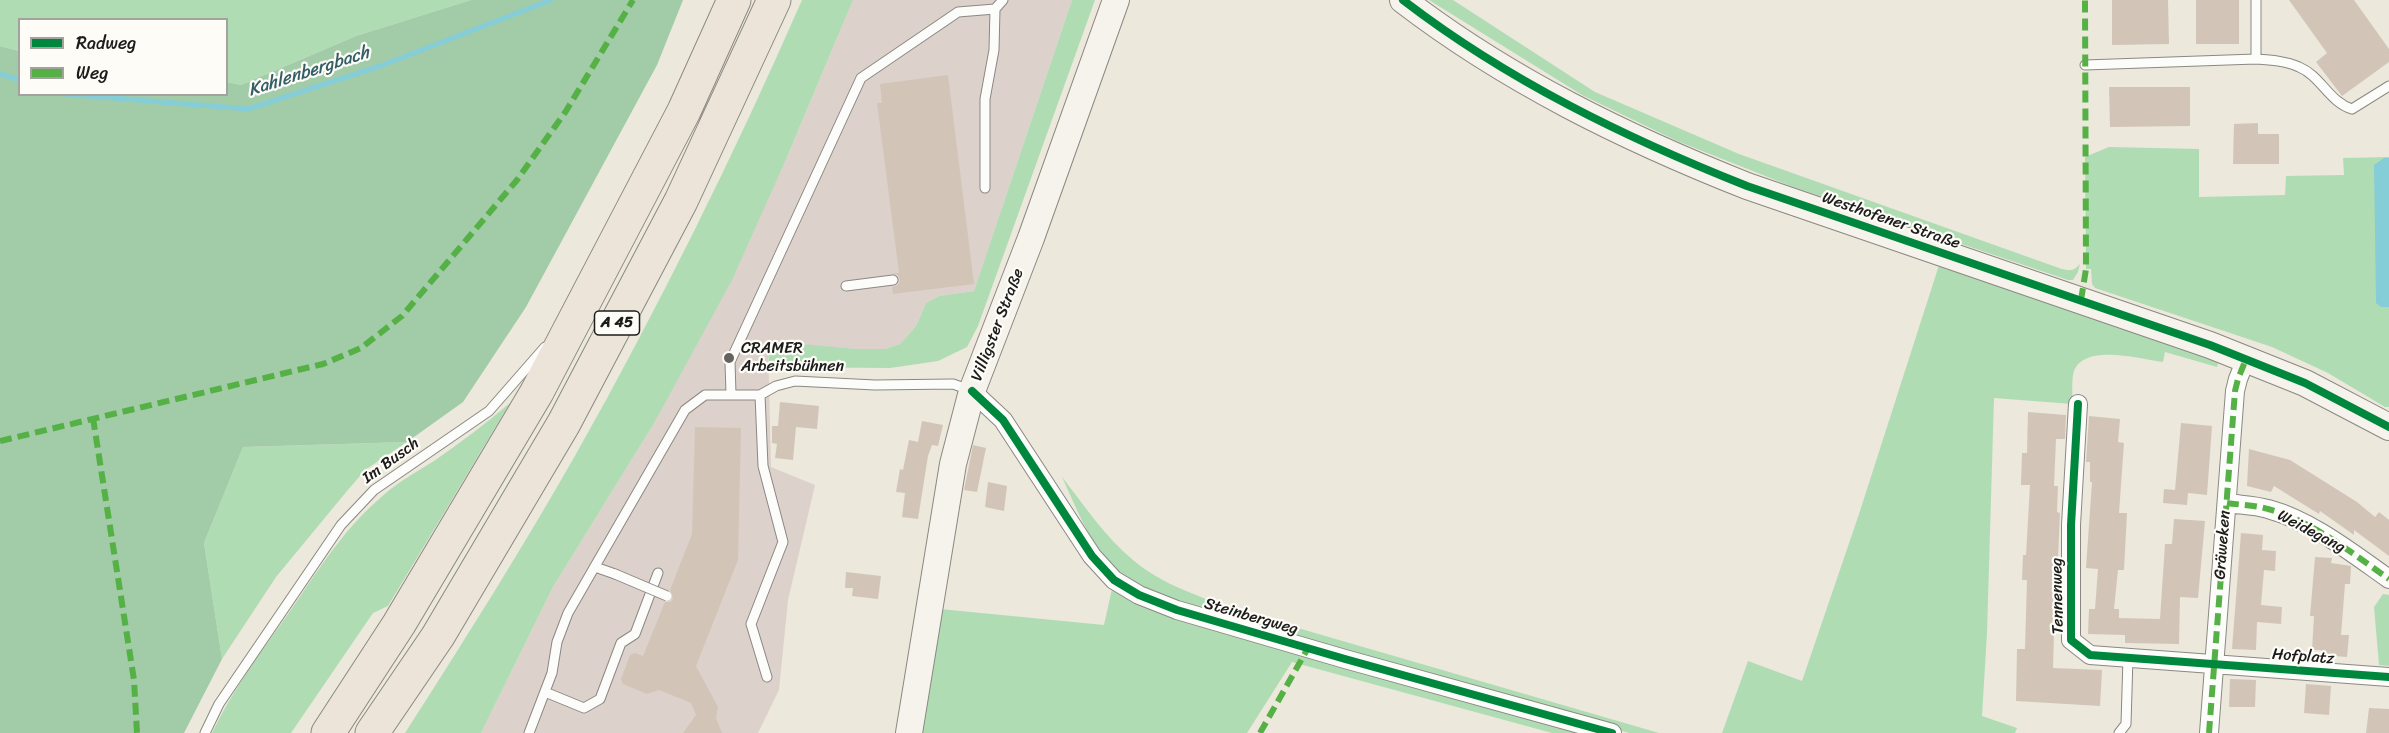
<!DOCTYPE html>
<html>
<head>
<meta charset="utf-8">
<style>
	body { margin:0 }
	#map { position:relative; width:2389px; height:733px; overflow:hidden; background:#ece8dc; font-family:Sriracha,sans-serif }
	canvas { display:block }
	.legend { position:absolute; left:18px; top:18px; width:210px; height:78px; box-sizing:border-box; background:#fdfcf7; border:2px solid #a3a29f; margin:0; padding:8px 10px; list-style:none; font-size:18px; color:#1c1c1c }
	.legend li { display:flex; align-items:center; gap:12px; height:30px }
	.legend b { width:30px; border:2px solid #a3a29f }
</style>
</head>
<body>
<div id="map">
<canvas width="2389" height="733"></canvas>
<ul class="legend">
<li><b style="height:8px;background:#00873e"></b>Radweg</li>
<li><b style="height:8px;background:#55b145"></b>Weg</li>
</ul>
</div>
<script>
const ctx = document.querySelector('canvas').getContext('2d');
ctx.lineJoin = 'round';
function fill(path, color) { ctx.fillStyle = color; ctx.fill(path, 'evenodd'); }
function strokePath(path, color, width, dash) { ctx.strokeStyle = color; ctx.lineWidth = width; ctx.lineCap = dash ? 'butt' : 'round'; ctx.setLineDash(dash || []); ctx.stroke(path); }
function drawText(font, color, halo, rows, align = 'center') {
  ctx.font = font + ' Sriracha,sans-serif'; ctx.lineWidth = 4.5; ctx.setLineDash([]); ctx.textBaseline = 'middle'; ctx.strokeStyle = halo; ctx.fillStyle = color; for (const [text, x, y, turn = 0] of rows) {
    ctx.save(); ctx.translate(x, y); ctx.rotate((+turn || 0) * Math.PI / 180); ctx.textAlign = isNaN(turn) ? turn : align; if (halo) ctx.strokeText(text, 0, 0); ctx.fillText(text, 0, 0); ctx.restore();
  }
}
fill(new Path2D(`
	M853,0H1072L974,291L939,296L926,303L916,326L900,344L885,349H857L768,342L771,467L815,485L788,600L779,690L758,733H481L553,587L653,425L787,157Z`), '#ddd1cc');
fill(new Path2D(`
	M0,0H471L356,36L241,85L227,82L226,20H20L19,51L0,46Z
	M802,0H853L787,157L732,280L653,425L553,587L481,733H405C464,641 522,549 576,454C659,307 734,155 802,0Z
	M1072,0H1095L978,326L967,347L938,361L890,368L769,367L768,341L857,349H885L900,344L916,326L926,303L939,296L974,291Z
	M1429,0H1453L1595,92L1739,154L2059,268C2069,271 2073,272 2080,264L2078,272L2073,280H2068L1793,187L1677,141L1582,95Z
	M2109,147L2199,149V197L2285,195L2286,176L2344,175L2343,158L2389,157V407H2385L2328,373L2272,347L2095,288L2092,284L2091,269H2086L2085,157Z
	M1940,262L2210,359L2218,363L2217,367L2165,352L2163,362C2140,359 2085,343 2074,371C2071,380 2073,394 2072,404L1994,398L1987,633L1982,716L2017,728L2015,733H1722L1748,661L1802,681L1859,514Z
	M510,403L388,606L373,613L291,733H212C232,691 261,652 288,614C315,575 342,531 378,500C395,484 414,473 434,461C460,443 485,424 510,403Z
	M407,442L365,470L347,491L276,577L222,659L204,543L243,447Z
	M1062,477C1084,505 1105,537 1133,560C1162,585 1202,597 1236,610L1659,733H1629L1172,600C1150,591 1126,581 1109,562C1088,539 1075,505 1062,477Z
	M1114,580L1138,600L1590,733H1552L1292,662L1247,733H910L930,608L1104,625Z
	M2383,594L2389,595V666L2379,665L2374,607Z`), '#b0dcb4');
fill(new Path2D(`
	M471,0H683L657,65L526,307L463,402L407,442L243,447L204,543L222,659L184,733H0V46L19,51L20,94H226L227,82L241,85L356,36Z`), '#a2cba8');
fill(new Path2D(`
	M2384,158H2389V307H2381L2376,303L2374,165Z`), '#85cdd7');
strokePath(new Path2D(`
	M0,74L20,80
	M65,94L248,109L380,66L551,0`), '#85cdd7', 5);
fill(new Path2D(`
	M2112,0H2168L2169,44L2112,45Z
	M2196,0H2239V44H2196Z
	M2289,0H2354L2389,49V62L2342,96L2316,62L2327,53Z
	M948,75L974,284L893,294L892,287L898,285L900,280L898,275L893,273H899L877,103H882L880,84Z
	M2109,87H2190V126L2110,127Z
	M2258,123V134H2279V164H2233L2234,124Z
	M780,402L819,406L817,429L796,427L793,460L775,458L777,444L772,443V426H778Z
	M2028,412L2066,415L2065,439H2056L2054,486H2058L2057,512L2060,513L2056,601H2059L2058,631H2054L2053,668L2102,670L2100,706L2016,701L2017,649H2025L2027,580H2022L2023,555H2026L2030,485H2021L2022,453H2027Z
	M2089,416L2120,419L2118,442L2124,443L2119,513H2127L2124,570H2118L2114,609H2119V618L2160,619L2165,544H2172L2174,519L2205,521L2198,598L2180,597L2179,644L2125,643V635L2088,634L2089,609H2095L2098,569L2086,568L2092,482H2090V462H2086Z
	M922,421L943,425L938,446L932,445L928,456L918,519L902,517L905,493L896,492L900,469L903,470L909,440L918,442Z
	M2181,423L2212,426L2207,495L2188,493L2187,505L2163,503L2164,489L2175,490Z
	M695,427L741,428L738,560L696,666L718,707L716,718L722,733H683L696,715L691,703L659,690L647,694L623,684L621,679L630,655L635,653L643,656L665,602H671L673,598L670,590L692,534Z
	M973,445L986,448L977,492L964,490Z
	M2249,449L2290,460L2357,502L2375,517L2379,512L2389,520V556L2354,530V535L2320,511L2319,514L2274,486L2271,492L2247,486Z
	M988,482L1007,486L1004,511L985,507Z
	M2241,533L2263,535L2262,550L2276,551L2275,571L2264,570L2261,605L2282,607L2281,624L2257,622L2256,650L2232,649Z
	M2315,557L2332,558L2331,563L2351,566L2350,584H2345L2341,635H2349L2347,657L2321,655V650H2312L2314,616H2310Z
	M846,572L881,576L878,599L852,596L853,588H845Z
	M2230,679L2256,680L2255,707H2229Z
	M2306,684L2331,686L2329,715L2304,713Z
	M2369,708L2389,709V733H2366Z`), '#d2c5b8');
const lane = new Path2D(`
	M2256,59C2271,60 2286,61 2299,67C2321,76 2329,102 2352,109L2389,86
	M2085,65L2256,59V0
	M985,188V99L994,50L995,9
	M846,286L893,280
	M731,394L730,362L861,78L958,12L995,9L1003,0
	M760,395L763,466L783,542L751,624L767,677
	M595,567L615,574
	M545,692L584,708L600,699L621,643L635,634L658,573
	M205,733L219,704L341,525L374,490L489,411L545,347
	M529,733L552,673L557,642L568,613L685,410L705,395H760L776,386L795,381L875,385L953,384L970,390
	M2119,733L2126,724L2128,658`);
const street = new Path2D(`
	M972,391L1003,420L1092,556L1114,580L1139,595L1177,610L1345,659L1612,733
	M2078,404L2071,525V640L2090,655L2389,677
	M2227,503C2240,505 2255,505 2268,509C2312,521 2352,553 2389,579
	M2209,733L2235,391L2238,379L2246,359`);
const secondary = new Path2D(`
	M1403,0C1507,80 1626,138 1747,186L2210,345L2305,383L2389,427
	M909,733L953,464L972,391L1031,238L1116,0`);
const highway = new Path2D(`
	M328,733L399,624L537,392L684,111L734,0
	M372,733L438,636L564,423L681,201L774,0`);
strokePath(lane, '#8b8882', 11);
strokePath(street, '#8b8882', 20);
strokePath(secondary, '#8b8882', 28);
strokePath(highway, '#8b8882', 35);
strokePath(lane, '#fcfcfa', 9);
strokePath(street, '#fcfcfa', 18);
strokePath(secondary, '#f6f2ec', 26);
strokePath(highway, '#ece4d9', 33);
const laneBridge = new Path2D(`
	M615,574L667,596`);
strokePath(laneBridge, '#8b8882', 11, []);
strokePath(laneBridge, '#fcfcfa', 9);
strokePath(new Path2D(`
	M2081,300L2086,269L2085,0
	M93,418L134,680L137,733
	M0,441L323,364L361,348L402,316L517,180L566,111L633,0
	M2227,503C2240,505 2255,505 2268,509C2312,521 2352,553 2389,579
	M1260,733L1308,648
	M2209,733L2235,391L2238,379L2246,359`), '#55b145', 6, [12, 6]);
strokePath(new Path2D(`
	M1403,0C1507,80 1626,138 1747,186L2210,345L2305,383L2389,427
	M972,391L1003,420L1092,556L1114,580L1139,595L1177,610L1345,659L1612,733
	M2078,404L2071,525V640L2090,655L2389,677`), '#00873e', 8);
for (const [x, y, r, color] of [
	[729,358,6,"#65635f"]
]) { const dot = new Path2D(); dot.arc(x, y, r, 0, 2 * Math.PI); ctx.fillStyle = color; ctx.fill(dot); strokePath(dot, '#fdfcf7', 2); }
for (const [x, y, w] of [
	[617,323,45]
]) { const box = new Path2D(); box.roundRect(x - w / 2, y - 12, w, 24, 4.5); ctx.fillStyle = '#fdfcf7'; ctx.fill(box); strokePath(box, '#1c1c1c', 1.5); }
drawText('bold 15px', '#1c1c1c', null, [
	["A 45",617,323]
]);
drawText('16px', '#1c1c1c', '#fdfcf7', [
	["Westhofener Straße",1891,221,19],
	["Villigster Straße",998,325,-69],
	["Im Busch",391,461,-36],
	["Weidegang",2311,532,28],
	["Gräweken",2223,545,-86],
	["Tennenweg",2058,596,-91],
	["Steinbergweg",1251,617,16],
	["Hofplatz",2303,657,4]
]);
drawText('16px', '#1c1c1c', '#fdfcf7', [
	["CRAMER",741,349],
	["Arbeitsbühnen",741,367]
], 'left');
drawText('italic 18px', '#345e66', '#fdfcf7', [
	["Kahlenbergbach",309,72,-18]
]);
</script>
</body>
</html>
